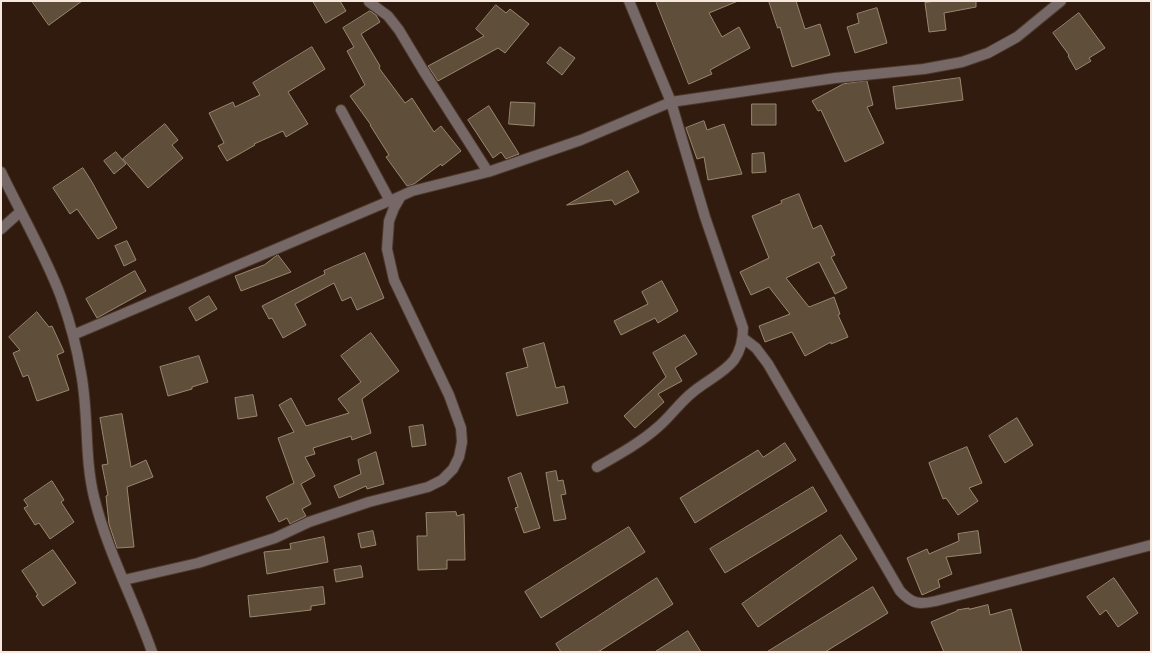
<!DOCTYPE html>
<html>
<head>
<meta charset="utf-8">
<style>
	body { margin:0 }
	#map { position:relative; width:1152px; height:653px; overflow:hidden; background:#301b0e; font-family:"DejaVu Sans",sans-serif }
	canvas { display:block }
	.frame { position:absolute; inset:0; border:2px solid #f6e7df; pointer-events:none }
</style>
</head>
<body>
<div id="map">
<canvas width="1152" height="653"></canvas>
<div class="frame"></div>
</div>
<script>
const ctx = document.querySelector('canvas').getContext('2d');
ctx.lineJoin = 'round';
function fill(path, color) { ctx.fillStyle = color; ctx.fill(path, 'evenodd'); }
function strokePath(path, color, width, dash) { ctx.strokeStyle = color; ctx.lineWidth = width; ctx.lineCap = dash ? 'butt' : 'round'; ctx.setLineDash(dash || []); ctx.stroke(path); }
const building = new Path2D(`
	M32,1H82L49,25Z
	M313,1H340L346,11L326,23Z
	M656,1H738L709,13L722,37L739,27L750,48L710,70L712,74L689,84Z
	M769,1H796L805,29L820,24L830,55L792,67L780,27L778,28Z
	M936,1H976V7L944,13L946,30L929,32L925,3Z
	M496,5L506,13L510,9L529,24L505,53L498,48L438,81L428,66L484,36L476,29Z
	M877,8L887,43L855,53L847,27L859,23L857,14Z
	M370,11L376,15L380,22L361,34L380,66L379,68L405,103L412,98L434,132L441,126L461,151L442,166L441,164L414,184L407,186L386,157L389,155L370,125H371L350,96L365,85L347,51L354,47L343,28Z
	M1079,13L1105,48L1089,58L1091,61L1076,70L1068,56L1069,55L1053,33Z
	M312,47L325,69L288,92L308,124L286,137L283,131L254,144L255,145L227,161L218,146L224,143L209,113L233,102L235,107L260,95L253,83Z
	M560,47L575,58L562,75L547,63Z
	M960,78L963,100L896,109L893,87Z
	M867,81L873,105L867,107L884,143L845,162L821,110L818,111L812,101L843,84Z
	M511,102L535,103L534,126L509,124Z
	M752,104H776V125H752Z
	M489,106L519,154L516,155L506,159L501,152L493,158L468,120Z
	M704,121L707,130L724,124L742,174L708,180L704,157L697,159L686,128Z
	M165,124L178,140L172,145L183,158L148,188L123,159Z
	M116,152L126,164L114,174L104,161Z
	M764,153L766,172L752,173V154Z
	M83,168L92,182L117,228L98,239L77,209L70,214L53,188Z
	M628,171L639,192L615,205L612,200L567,205Z
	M799,194L813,229L821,225L835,255L831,257L847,288L835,294L819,262L786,278L809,307L834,297L840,314L838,315L848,337L831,344V342L805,356L792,332L765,342L759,326L790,314L769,287L751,295L740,272L769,258L752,216L782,203L781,201Z
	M127,241L136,260L124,266L115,246Z
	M365,253L384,298L357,310L351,297L342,301L334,283L295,304L306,325L283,338L272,318L269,319L262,306L325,274L324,271Z
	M278,255L291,272L241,291L235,276L264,265Z
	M135,271L146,291L97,318L86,299Z
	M662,281L678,311L658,323L655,318L621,335L614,321L648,304L642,292Z
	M209,296L217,309L196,321L189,308Z
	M37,312L49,327L52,326L64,352L57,355L69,390L37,401L28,375L23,377L13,353L20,350L9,337Z
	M371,333L399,371L362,399L371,433L352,440L351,436L313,448L315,454L305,457L315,476L301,484L311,504L302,509L306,516L290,524L287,518L279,522L266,497L294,483L278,438L294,432L279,405L291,398L306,426L349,413L338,399L361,382L341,356Z
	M685,335L697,354L675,368L682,381L658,394L664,402L635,428L624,416L666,377L653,353Z
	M544,343L556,388L564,386L568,403L517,416L506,373L528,367L523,349Z
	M199,356L208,382L192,387V389L168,396L160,367Z
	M253,395L257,416L238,419L235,398Z
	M122,414L131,467L146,460L153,477L127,487L134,547L117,548L109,524L106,496L108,495L102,465L108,464L100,418Z
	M1017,418L1033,445L1005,463L989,436Z
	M423,425L426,445L412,447L409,427Z
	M785,443L796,460L695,523L680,498L758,450L763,457Z
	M967,447L982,483L969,488L978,501L958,515L946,498L943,499L929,463Z
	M376,452L384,484L367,489L366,486L339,498L334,486L361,474L358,460Z
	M556,471L558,481L563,480L566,494L561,495L566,519L554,521L546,473Z
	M521,473L540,528L524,533L515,508L518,507L508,478Z
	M52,481L64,500L61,502L74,522L50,539L39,523L35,525L24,508L28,506L24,500Z
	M813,487L827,511L725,573L710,549Z
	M456,512L457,516L464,514L465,560H447V569L418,570L417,536H427L426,513Z
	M629,527L645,552L541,618L525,592Z
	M373,531L376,545L361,548L358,534Z
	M978,531L981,553L946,557L952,574L938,580L940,587L922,595L907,558L927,549L929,554L959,541L958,534Z
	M841,535L857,559L758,627L742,604Z
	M324,537L328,562L267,574L264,552L291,549L290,544Z
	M53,550L76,583L43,606L36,596L38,595L22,571Z
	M361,566L363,577L336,582L334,570Z
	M657,578L673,604L598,652H561L556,644Z
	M1114,578L1138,613L1118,627L1106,610L1100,615L1087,597Z
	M323,587L325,604L311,606V610L250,617L248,596Z
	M873,587L888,613L825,652H767Z
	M988,605L990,615L1011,609L1022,652H944L931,622L957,611V610L969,608V609Z
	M688,631L701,652H655Z`);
fill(building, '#5f4e39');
strokePath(building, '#998770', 1);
const minor = new Path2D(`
	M369,2L388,16L399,30L423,70L488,172
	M341,110L390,201
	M1,172C21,214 45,254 61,297C70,322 77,348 81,373C89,414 84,456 94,497C107,551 134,600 152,652
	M1,229L20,212
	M73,335L401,196
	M743,338L756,348L768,364L900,591C912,604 919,605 936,601L1151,545
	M597,467C618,455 640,443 658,427C671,416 680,402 693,392C706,381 724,373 734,360C741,350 743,339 743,328L705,217L671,102L629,1
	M124,580L198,563L275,538L309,522L369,502L428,487L442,480L453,469L459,457L462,442L461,428L449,395L394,280L387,249L389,221L394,208L401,196L412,191L488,172L581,140L671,102L835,78L924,69L962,62L988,53L1017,37L1061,1`);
strokePath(minor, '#4c382b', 12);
strokePath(minor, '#766866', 10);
</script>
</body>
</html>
